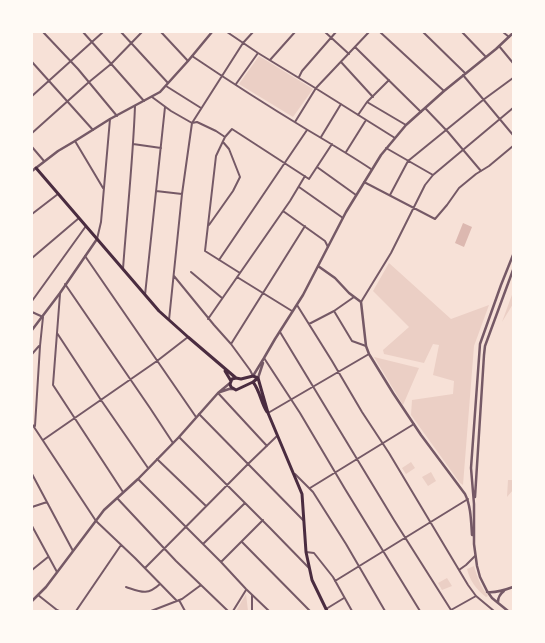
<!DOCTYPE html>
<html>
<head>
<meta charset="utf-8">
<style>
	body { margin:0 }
	#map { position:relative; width:545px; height:643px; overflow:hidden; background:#f7e1d7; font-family:"Alegreya Sans",sans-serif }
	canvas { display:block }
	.frame { position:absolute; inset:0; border:33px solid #fffaf5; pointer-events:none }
</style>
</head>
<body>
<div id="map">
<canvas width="545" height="643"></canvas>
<div class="frame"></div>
</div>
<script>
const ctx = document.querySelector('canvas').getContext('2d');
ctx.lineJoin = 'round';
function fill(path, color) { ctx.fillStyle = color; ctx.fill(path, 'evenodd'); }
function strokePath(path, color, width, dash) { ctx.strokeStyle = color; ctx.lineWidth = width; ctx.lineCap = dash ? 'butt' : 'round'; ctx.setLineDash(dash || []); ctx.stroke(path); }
fill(new Path2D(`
	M259,56L313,89L293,117L239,84Z
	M389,263L451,319L489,305L474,346L463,485L460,483L411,415L412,400L453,394L454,381L433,375L439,345L433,344L424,363L384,354L383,350L409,327L373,291Z
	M513,292V304L502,322Z
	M374,357L419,368L403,405Z
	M411,462L415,468L406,474L402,468Z
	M431,472L436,481L428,486L422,477Z
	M508,480H513V490L507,497Z
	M474,566C477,577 481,587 488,596L486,597C476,589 470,581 467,569Z
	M447,578L452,586L442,590L438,583Z
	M246,594L248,611H236Z`), '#ebcfc5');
fill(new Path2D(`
	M463,223L472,227L464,247L455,243Z`), '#dcb8b0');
strokePath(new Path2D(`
	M43,32L78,69L117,116
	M83,32L144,101
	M121,32L168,83
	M161,32L188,61
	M227,32L258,53L312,86L395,138
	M325,32L349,54
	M380,32L444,91
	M423,32L465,73
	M462,32L486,57
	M503,32L509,37
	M499,46L513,63
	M355,47L421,112
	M192,56C229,81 268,106 306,129C328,142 350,155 371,169
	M270,60L295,32
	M32,62L93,130
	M341,62L373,97
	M463,75L513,135
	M299,77L302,71L336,32
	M236,84L258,53
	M166,86L201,108
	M32,96L103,32
	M152,97L171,111L192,123L197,122L216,131L225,137
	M367,102L406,125
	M425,108L448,132L481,171
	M358,115L367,102L389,80
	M295,122L316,88L369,32
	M32,133L89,82L111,64L142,32
	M321,137L341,104
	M75,141L103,188
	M133,144L161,148
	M32,147L44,161
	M386,148L433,175
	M346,152L366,120
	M317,167L356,195
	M364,182L435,219L447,205L459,188L476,174L489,166L513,146
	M299,187L343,218
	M156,191L182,194
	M390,195L408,161L483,100L513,78
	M283,211L325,241L328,247
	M32,214L58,194
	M209,225L233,191L240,177L229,149L223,142
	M97,239L101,222L110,119
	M85,256L196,417
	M32,258L79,218
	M219,260L307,130
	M123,269C127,214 133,160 135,106
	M191,272L222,298
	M240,273L205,251L216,156L225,137L232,129L309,179L332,144
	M174,276L214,325L231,344L250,370L253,376
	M237,277L292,311
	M65,284L150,408L173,443
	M60,294L53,385L123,492
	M145,295L165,107
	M32,301L86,226
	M361,302L391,253L425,185L433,175L513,108
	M297,305L332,361L362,412L389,453L459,570
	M334,311L352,341L366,346
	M32,312L43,317L40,346L35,426
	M208,319L290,201L305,176
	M169,320L182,194L192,123L243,43L253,32
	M309,324L334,311L354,297
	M280,332L394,520L451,610
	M57,333L101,400L148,468
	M231,344L305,226
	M32,354L39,346
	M264,358L300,413L345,489L420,611
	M218,393L267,446
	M268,413L369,354
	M199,414L303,520
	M32,424L96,521L135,558L177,601
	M179,437L270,528L309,568
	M43,440L157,361L188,337
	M157,459L206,506
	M32,474L73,551
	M295,474L313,492L346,544L385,611
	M138,479L221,562L246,589L269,611
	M310,488L414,424
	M117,498L176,561L228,611
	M32,507L47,502
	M32,526L57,572
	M242,542L310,611
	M203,544L245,503
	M306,552L314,553L333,577L352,611
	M475,556L466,565L459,570L468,585L476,596L494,611
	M221,562L263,520
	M145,568L248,464L277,436
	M32,570L48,557
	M335,581L468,499
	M126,587C141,592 147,596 160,584
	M38,595L57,610L59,611
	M179,600L185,611
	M326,609L344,598
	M451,610L476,596
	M76,611L121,545
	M151,611L182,599L201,585
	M233,611L246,590
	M252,611V595`), '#755966', 2);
strokePath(new Path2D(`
	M32,171L58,151L75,141L110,119L160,92L188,61L212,32
	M318,266L335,278L349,293L361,302L366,346L369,354L393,393L421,435L465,494C471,506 471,521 472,535
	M32,330L60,293L97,239
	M253,376L264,358L275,339L303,295L346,212L381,155L406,125L444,91L496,49L513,33
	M258,378L263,363
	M220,392L229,389H234
	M475,497L484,355L485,346L513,270
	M487,592C496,593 505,590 513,587
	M32,601L46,587L104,510L138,479L179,437L218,393L230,383
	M498,602C498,598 500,594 504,591
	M508,611L492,598L487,591L480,577L477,566L474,544V504L471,468L480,344L501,285L513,255`), '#755966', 2.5);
strokePath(new Path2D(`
	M36,168L159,311L188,337L236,378L241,379L253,376L258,378
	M225,371L231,381
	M236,378L232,379L230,384L231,387L236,390L253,382L258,378
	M258,378L268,413L302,494L306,552L312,580L327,611
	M253,382C260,391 261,403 267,412`), '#4a2c40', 3);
</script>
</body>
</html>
